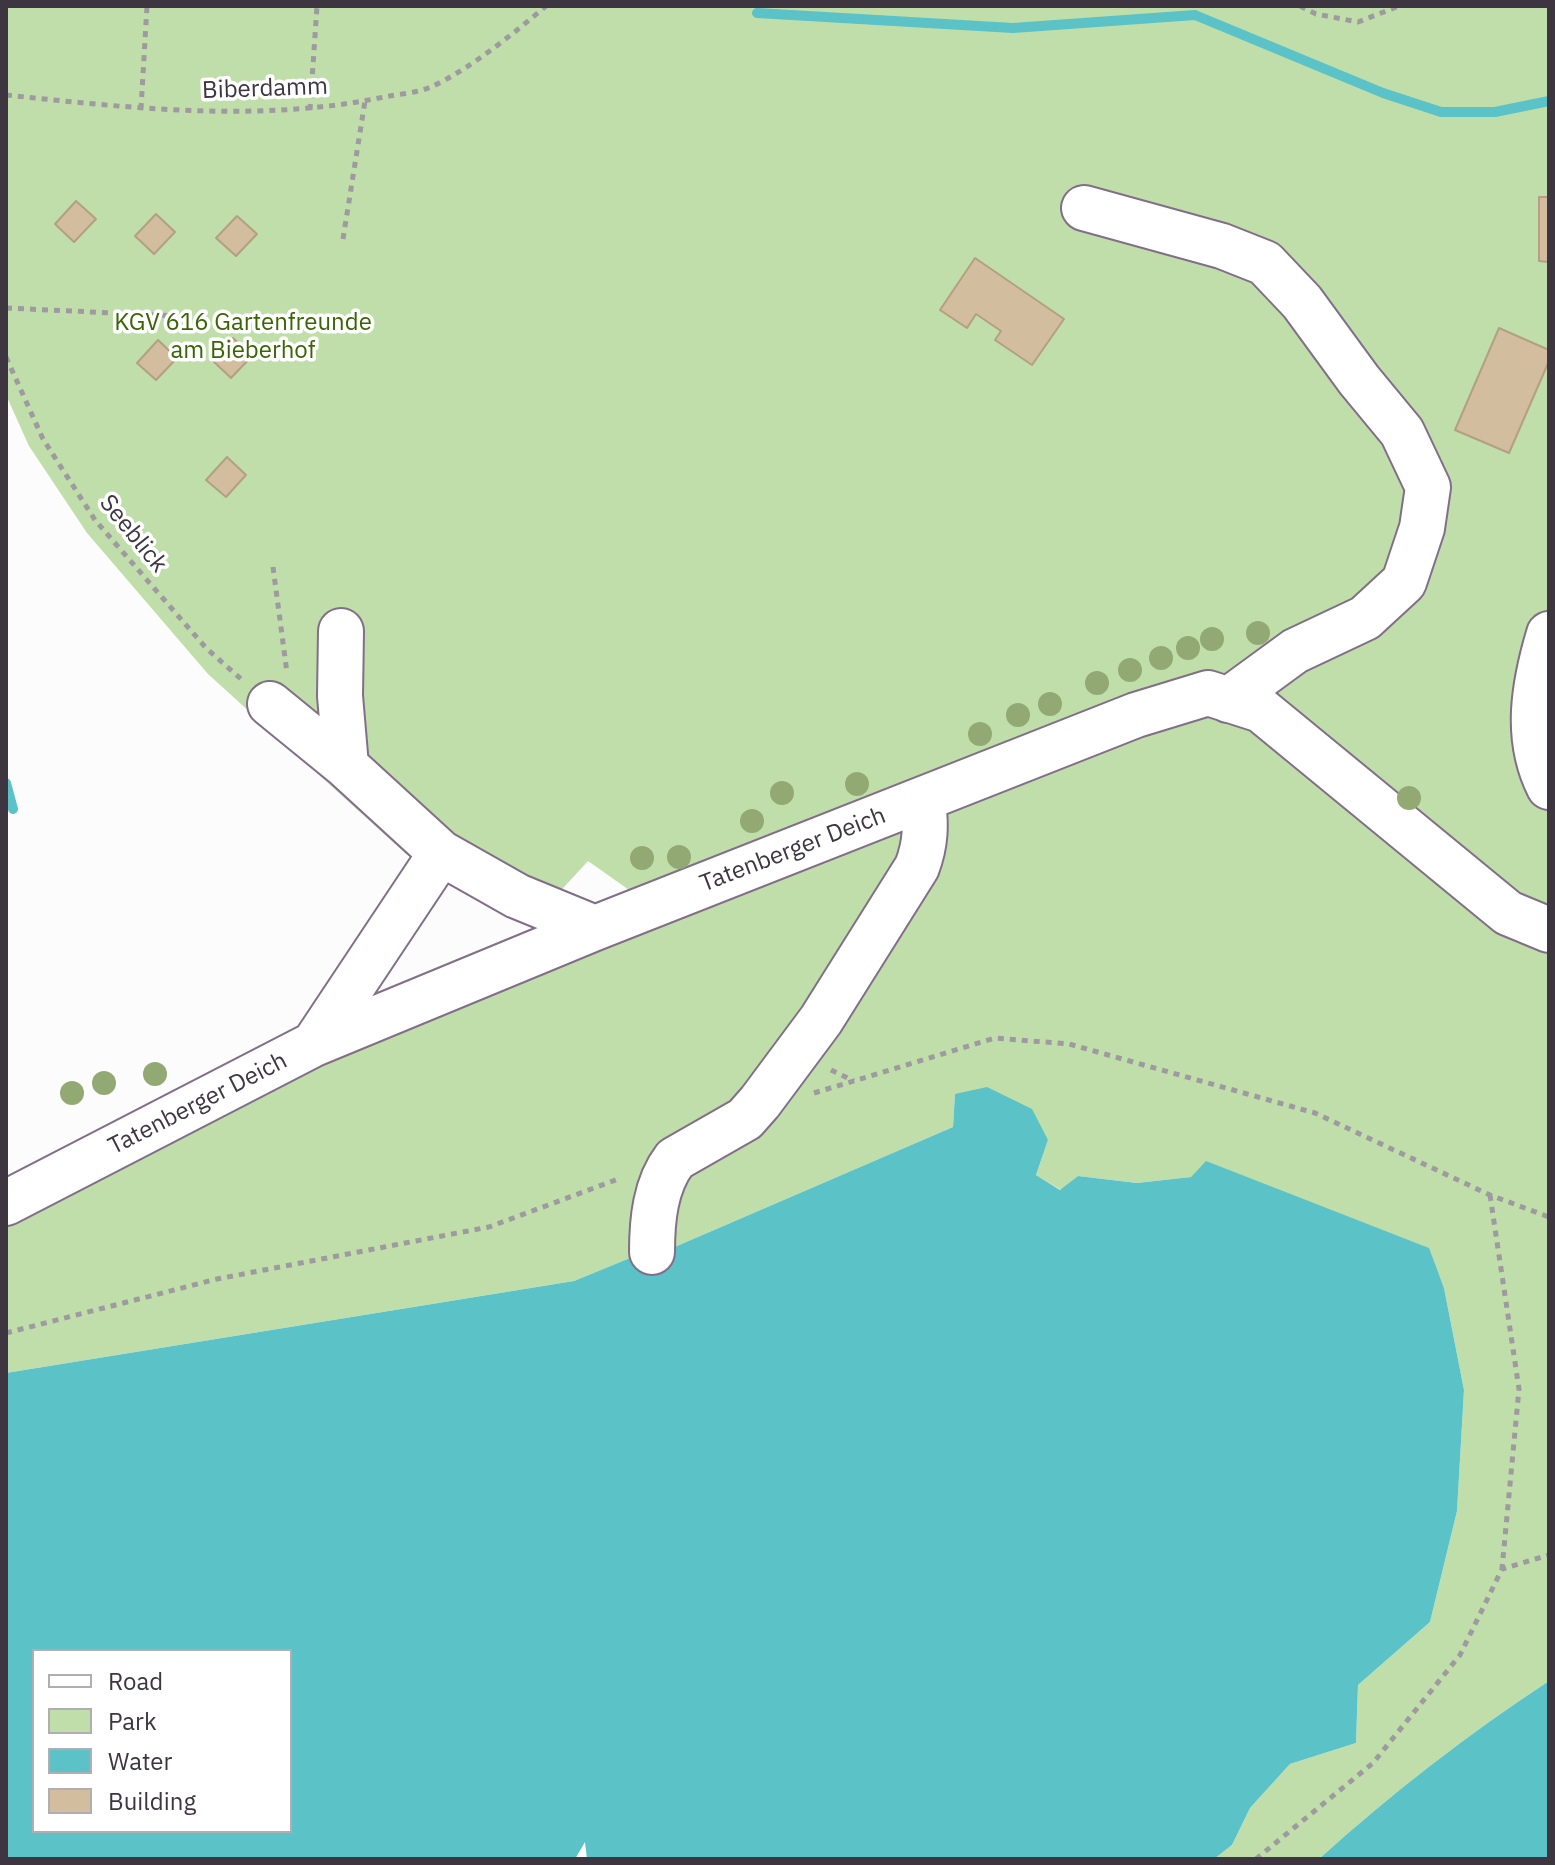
<!DOCTYPE html>
<html>
<head>
<meta charset="utf-8">
<style>
	body { margin:0 }
	#map { position:relative; width:1555px; height:1865px; overflow:hidden; background:#fcfcfc; font-family:"IBM Plex Sans",sans-serif }
	canvas { display:block }
	.frame { position:absolute; inset:0; border:8px solid #3d3540; pointer-events:none }
	.legend { position:absolute; left:32px; top:1649px; width:260px; height:184px; box-sizing:border-box; background:#fff; border:2px solid #b1aeb3; margin:0; padding:10px 14px; list-style:none; font-size:24px; color:#3d3540 }
	.legend li { display:flex; align-items:center; gap:16px; height:40px }
	.legend b { width:40px; border:2px solid #b1aeb3 }
</style>
</head>
<body>
<div id="map">
<canvas width="1555" height="1865"></canvas>
<div class="frame"></div>
<ul class="legend">
<li><b style="height:10px;background:#fff"></b>Road</li>
<li><b style="height:22px;background:#c0deaa"></b>Park</li>
<li><b style="height:22px;background:#5bc2c7"></b>Water</li>
<li><b style="height:22px;background:#d2be9f"></b>Building</li>
</ul>
</div>
<script>
const ctx = document.querySelector('canvas').getContext('2d');
ctx.lineJoin = 'round';
function fill(path, color) { ctx.fillStyle = color; ctx.fill(path, 'evenodd'); }
function strokePath(path, color, width, dash) { ctx.strokeStyle = color; ctx.lineWidth = width; ctx.lineCap = dash ? 'butt' : 'round'; ctx.setLineDash(dash || []); ctx.stroke(path); }
function drawText(font, color, halo, rows, align = 'center') {
  ctx.font = font + ' "IBM Plex Sans",sans-serif'; ctx.lineWidth = 7; ctx.setLineDash([]); ctx.textBaseline = 'middle'; ctx.strokeStyle = halo; ctx.fillStyle = color; for (const [text, x, y, turn = 0] of rows) {
    ctx.save(); ctx.translate(x, y); ctx.rotate((+turn || 0) * Math.PI / 180); ctx.textAlign = isNaN(turn) ? turn : align; if (halo) ctx.strokeText(text, 0, 0); ctx.fillText(text, 0, 0); ctx.restore();
  }
}
fill(new Path2D(`
	M6,6H1549V1681C1468,1734 1391,1794 1319,1859H1214L1232,1845L1250,1808L1290,1764L1356,1743L1358,1685L1430,1622L1457,1511L1464,1390L1444,1288L1428,1248L1206,1162L1191,1177L1137,1183L1078,1176L1061,1190L1036,1175L1048,1140L955,1094L953,1127L677,1246L630,1258L574,1281L6,1373V1228L252,1094L666,916L588,861L530,924L406,854L208,674L87,533L29,446L6,395Z`), '#c0deaa');
fill(new Path2D(`
	M987,1087L1032,1109L1048,1140L1036,1175L1060,1190L1078,1176L1137,1183L1191,1177L1206,1161L1429,1248L1444,1288L1464,1390L1457,1511L1430,1622L1358,1685L1356,1743L1290,1764L1250,1808L1232,1845L1214,1859H587L585,1842L575,1859H6V1373L574,1281L630,1258L677,1246L953,1127L955,1094ZM34,1651H290V1831H34Z
	M1549,1681V1859H1319C1391,1794 1468,1734 1549,1681Z`), '#5bc2c7');
strokePath(new Path2D(`
	M757,13L1013,28L1195,15L1383,93L1441,112H1495L1549,101
	M6,783L13,809`), '#5bc2c7', 10);
const building = new Path2D(`
	M1539,197H1549V262L1539,261Z
	M76,201L96,219L74,242L55,224Z
	M156,214L175,232L154,254L135,236Z
	M237,216L257,234L236,256L216,238Z
	M975,258L1064,319L1032,365L995,340L1001,331L976,314L967,328L940,310Z
	M1499,328L1549,350V361L1509,453L1455,430Z
	M233,338L252,356L231,378L212,360Z
	M158,340L177,358L156,380L137,363Z
	M227,457L246,475L226,497L206,480Z`);
fill(building, '#d2be9f');
strokePath(building, '#b3a082', 2);
const minor = new Path2D(`
	M1084,208L1222,246L1265,263L1302,302L1359,380L1402,432L1428,487L1422,528L1404,582L1365,618L1295,651L1228,700
	M341,631L340,696L346,766L441,853L517,896L595,928
	M1549,634C1534,684 1524,738 1549,787
	M270,704L346,766
	M314,1044L441,853
	M6,1203L314,1044L595,928L1136,715L1208,693L1261,710L1508,913L1549,930
	M652,1252C652,1221 655,1185 675,1159L745,1119L760,1102L821,1020L917,867C926,843 926,825 923,800`);
strokePath(minor, '#826e88', 48);
strokePath(new Path2D(`
	M1300,6L1316,14L1358,22L1399,6
	M6,95C130,108 260,123 384,97C399,94 417,93 431,87C470,69 513,34 546,6
	M141,109L147,6
	M310,110L317,6
	M343,239L365,101
	M6,308L200,317
	M6,357L43,439L95,520L206,648L241,679
	M273,567L287,673
	M831,1070L854,1081
	M814,1093L995,1038L1069,1044L1315,1113L1490,1195L1549,1217
	M1490,1195L1519,1389L1502,1569
	M6,1333L217,1279L489,1227L621,1178
	M1256,1859L1373,1763L1460,1655L1502,1569L1549,1555`), '#9e9a9f', 5, [6, 6]);
strokePath(minor, '#fff', 44);
ctx.fillStyle = '#92a974';
for (const [x, y] of [
	[1258,633],
	[1212,639],
	[1188,648],
	[1161,658],
	[1130,670],
	[1097,683],
	[1050,704],
	[1018,715],
	[980,734],
	[857,784],
	[782,793],
	[1409,798],
	[752,821],
	[679,857],
	[642,858],
	[155,1074],
	[104,1083],
	[72,1093]
]) { ctx.beginPath(); ctx.arc(x, y, 12, 0, 2 * Math.PI); ctx.fill(); }
drawText('24px', '#3d3540', '#fff', [
	["Biberdamm",265,89,-2],
	["Seeblick",133,534,51],
	["Tatenberger Deich",793,850,-21],
	["Tatenberger Deich",198,1104,-27]
]);
drawText('24px', '#3b6505', '#fff', [
	["KGV 616 Gartenfreunde",243,323],
	["am Bieberhof",243,351]
]);
</script>
</body>
</html>
